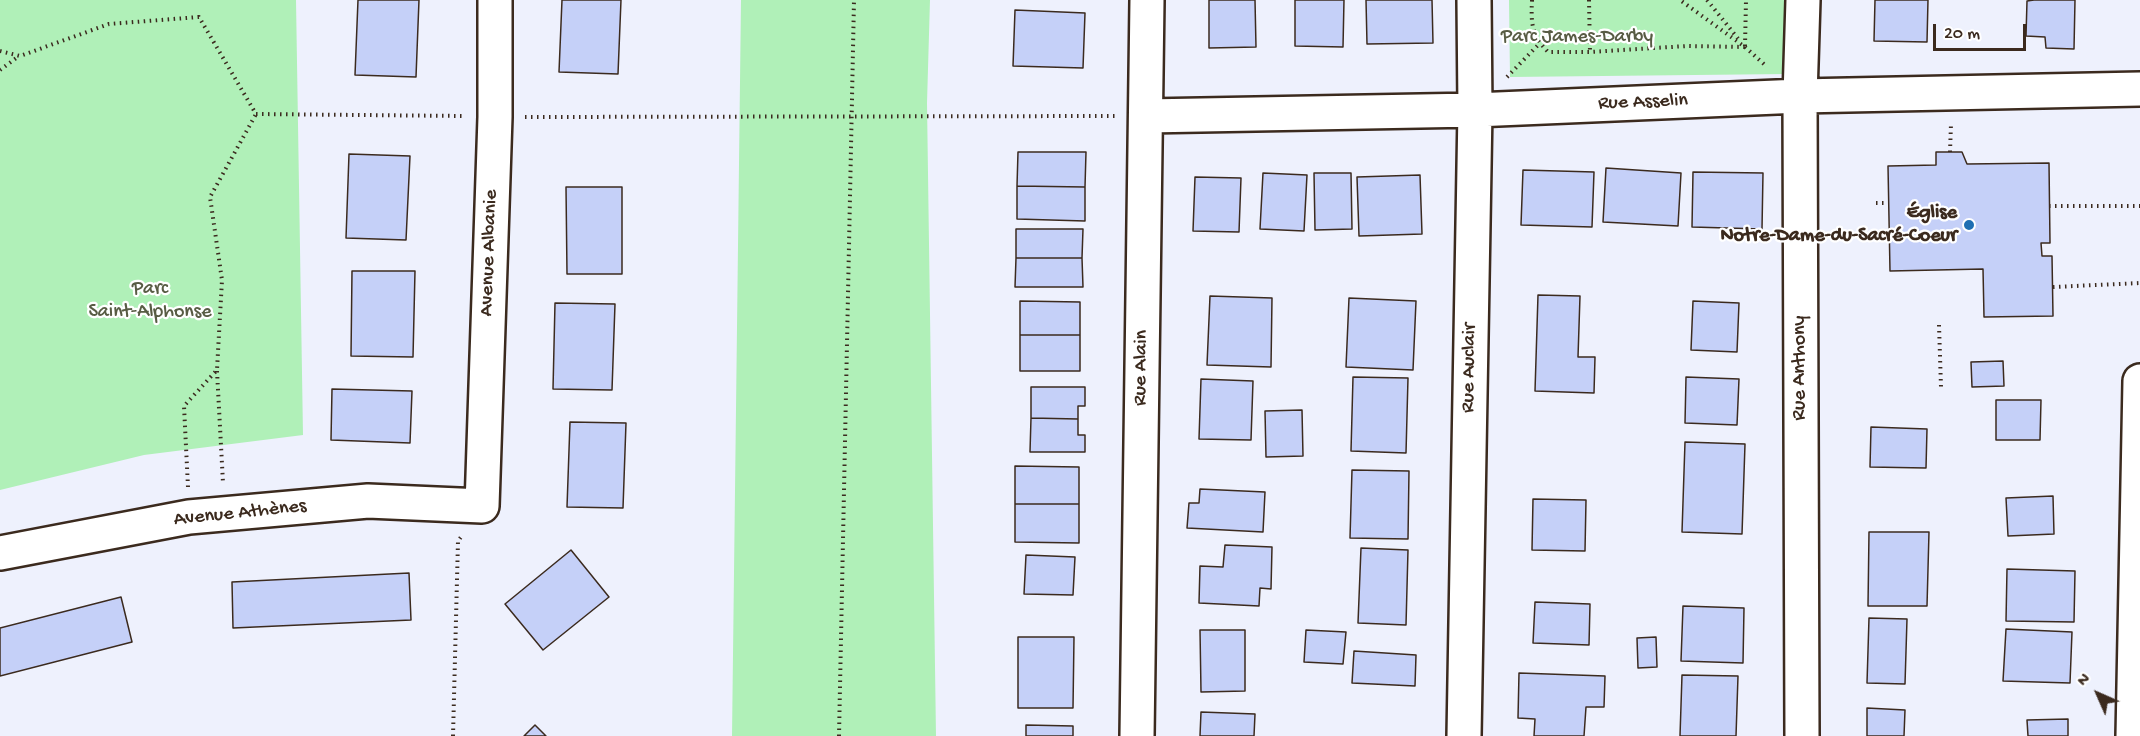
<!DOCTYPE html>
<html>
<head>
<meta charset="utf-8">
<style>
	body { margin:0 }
	#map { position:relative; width:2140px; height:736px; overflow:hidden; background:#eef1fd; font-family:"Gochi Hand",sans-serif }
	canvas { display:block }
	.north { position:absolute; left:2068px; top:664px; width:60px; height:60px; -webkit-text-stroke:4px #fff; paint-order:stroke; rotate:315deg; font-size:16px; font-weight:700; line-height:24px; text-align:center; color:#3b2a1e }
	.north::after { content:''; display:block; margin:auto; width:21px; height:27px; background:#3b2a1e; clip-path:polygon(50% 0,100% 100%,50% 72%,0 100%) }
	.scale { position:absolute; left:1933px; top:24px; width:93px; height:27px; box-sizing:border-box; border:3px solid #3b2a1e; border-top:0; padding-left:8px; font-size:18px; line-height:21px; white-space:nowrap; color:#3b2a1e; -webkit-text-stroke:4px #fff; paint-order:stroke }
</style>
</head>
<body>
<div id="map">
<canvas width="2140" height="736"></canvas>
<div class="north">N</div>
<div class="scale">20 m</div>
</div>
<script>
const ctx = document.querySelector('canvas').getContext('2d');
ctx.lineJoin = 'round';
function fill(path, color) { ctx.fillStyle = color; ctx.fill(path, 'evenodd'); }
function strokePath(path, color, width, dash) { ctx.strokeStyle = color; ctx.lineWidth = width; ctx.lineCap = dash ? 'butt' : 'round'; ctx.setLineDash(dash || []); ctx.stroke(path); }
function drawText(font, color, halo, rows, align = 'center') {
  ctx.font = font + ' "Gochi Hand",sans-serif'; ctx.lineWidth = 4.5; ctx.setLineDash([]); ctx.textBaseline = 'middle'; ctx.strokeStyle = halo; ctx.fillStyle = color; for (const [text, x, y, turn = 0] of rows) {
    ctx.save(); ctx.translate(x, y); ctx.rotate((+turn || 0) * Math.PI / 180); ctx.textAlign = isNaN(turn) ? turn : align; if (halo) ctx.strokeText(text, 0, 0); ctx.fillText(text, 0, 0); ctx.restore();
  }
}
fill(new Path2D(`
	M0,0H296L303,435L144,455L0,490Z
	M741,0H930L927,103L936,736H732Z
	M1509,0H1789L1787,74L1510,77Z`), '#b0f0b8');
const building = new Path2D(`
	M358,0H419L416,77L355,75Z
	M562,0H621L618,74L559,72Z
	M1209,0H1255L1256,47L1209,48Z
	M1295,0H1344L1343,47L1295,46Z
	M1366,0H1432L1433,43L1367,44Z
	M1875,0H1928L1927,42L1874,41Z
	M2034,0H2075L2074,49L2046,48L2045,37L2026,36L2027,1Z
	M1015,10L1085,13L1083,68L1013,66Z
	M1018,152H1086L1085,187L1017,186Z
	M1936,152H1962L1967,164L2049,163L2050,243H2041L2042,256H2052L2053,316L1984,317L1983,269L1890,271L1888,166L1936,165Z
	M349,154L410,156L406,240L346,238Z
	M1606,168L1681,173L1678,226L1603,222Z
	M1523,170L1594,172L1592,227L1521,225Z
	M1693,172L1763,173L1762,229L1692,227Z
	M1263,173L1307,175L1304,231L1260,229Z
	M1314,173H1351L1352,229L1315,230Z
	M1420,175L1422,234L1359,236L1357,177Z
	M1195,177L1241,178L1239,232L1193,231Z
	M1017,186L1085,187V221L1017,219Z
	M566,187H622V274H567Z
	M1016,229H1083L1082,258H1016Z
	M1016,258H1082L1083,287H1015Z
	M352,271H415L413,357L351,356Z
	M1538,295L1580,296L1578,357H1595L1594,393L1535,391Z
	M1210,296L1272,298L1271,367L1207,365Z
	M1349,298L1416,301L1413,370L1346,367Z
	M1020,301L1080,302V335H1020Z
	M1693,301L1739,303L1737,352L1691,350Z
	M555,303L615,304L612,390L553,389Z
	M1020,335H1080V371H1020Z
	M2003,361L2004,386L1972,387L1971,362Z
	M1353,377L1408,378L1406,453L1351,451Z
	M1686,377L1739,379L1737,425L1685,423Z
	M1201,379L1253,381L1251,440L1199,439Z
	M1031,387H1085V406H1078V419L1031,418Z
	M332,389L412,391L410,443L331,440Z
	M1996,400H2041L2040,440H1996Z
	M1302,410L1303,456L1266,457L1265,411Z
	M1031,418L1078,419V435H1085V452H1030Z
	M570,422L626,423L623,508L567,507Z
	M1871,427L1927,429L1926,468L1870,467Z
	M1685,442L1745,444L1742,534L1682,532Z
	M1015,466L1079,467V504H1015Z
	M1352,470L1409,471L1408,539L1350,538Z
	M1200,489L1265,492L1263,532L1187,528L1189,503H1199Z
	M2053,496L2054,534L2008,536L2006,498Z
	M1533,499L1586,500L1585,551L1532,550Z
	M1015,504H1079V543L1015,542Z
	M1869,532H1929L1927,606H1868Z
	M1225,545L1272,547L1271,589L1260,588L1259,606L1199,603L1200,566L1223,567Z
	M1361,548L1408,550L1406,625L1358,623Z
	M571,550L609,597L543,650L505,604Z
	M1026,555L1075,557L1073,595L1024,594Z
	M2007,569L2075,571L2074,622L2006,621Z
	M409,573L411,620L233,628L232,582Z
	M121,597L132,642L0,676V628Z
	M1535,602L1590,604L1589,645L1533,643Z
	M1683,606L1744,608L1743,663L1681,661Z
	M1869,618L1907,619L1905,684L1867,683Z
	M2006,629L2072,632L2070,683L2003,681Z
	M1200,630H1245V691L1201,692Z
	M1306,630L1346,632L1343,664L1304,662Z
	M1018,637H1074L1073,708H1018Z
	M1656,637L1657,667L1638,668L1637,638Z
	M1354,651L1416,655L1415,686L1352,683Z
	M1519,673L1605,676L1604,707H1586L1584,736H1534L1535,719L1518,718Z
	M1682,675L1738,676L1736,736H1680Z
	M1867,708L1905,710L1904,736H1867Z
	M1201,712L1255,714L1254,736H1200Z
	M2068,719V736H2028L2027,720Z
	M535,725L546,736H524Z
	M1026,725L1073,726V736H1026Z`);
fill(building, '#c5d0f8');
strokePath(building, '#3b2a1e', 1.5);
const minor = new Path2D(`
	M1146,116L1475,110L1800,96L2140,89
	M0,553L189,517L368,501L482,506L495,117V0
	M1137,736L1147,0
	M1464,736L1475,110L1474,0
	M1802,736L1800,96L1803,0`);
const tertiary = new Path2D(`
	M2133,736L2140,381`);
strokePath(minor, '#3b2a1e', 38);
strokePath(tertiary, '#3b2a1e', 38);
strokePath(new Path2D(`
	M1532,0C1531,23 1531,34 1548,52H1590L1687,46L1745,47L1680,0
	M1589,0L1590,52
	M1707,0L1740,41
	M1745,46L1746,0
	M1745,47L1766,66
	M0,51L20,56L109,24L199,17L256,114L464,116
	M0,70L19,56
	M1507,77L1540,43
	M525,117L1115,116
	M1950,152L1951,124
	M1876,203H1889
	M2049,206H2140
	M2053,287L2140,283
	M1939,325L1941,387
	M217,371L223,483
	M188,487L184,406L217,370L222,280L210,197L256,114
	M453,736L458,541L461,537
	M839,736L854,0`), '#3b2a1e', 4, [1.5, 4.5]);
strokePath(minor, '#fff', 33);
strokePath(tertiary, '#fff', 33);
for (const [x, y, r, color] of [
	[1969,225,6,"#1f6fb2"]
]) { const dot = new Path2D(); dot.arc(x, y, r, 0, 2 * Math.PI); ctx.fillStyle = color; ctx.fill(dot); strokePath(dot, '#fff', 2); }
drawText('20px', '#585c44', '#fff', [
	["Parc James-Darby",1577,38],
	["Parc",150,290],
	["Saint-Alphonse",150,313]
]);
drawText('20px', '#3b2a1e', '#fff', [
	["Rue Asselin",1643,103,-2],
	["Avenue Albanie",490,253,-88],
	["Rue Alain",1142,368,-89],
	["Rue Auclair",1470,368,-89],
	["Rue Anthony",1801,368,-90],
	["Avenue Athènes",240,514,-6]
]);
drawText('bold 20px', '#3b2a1e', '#fff', [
	["Église",1957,214],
	["Notre-Dame-du-Sacré-Coeur",1957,237]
], 'right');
</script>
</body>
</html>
